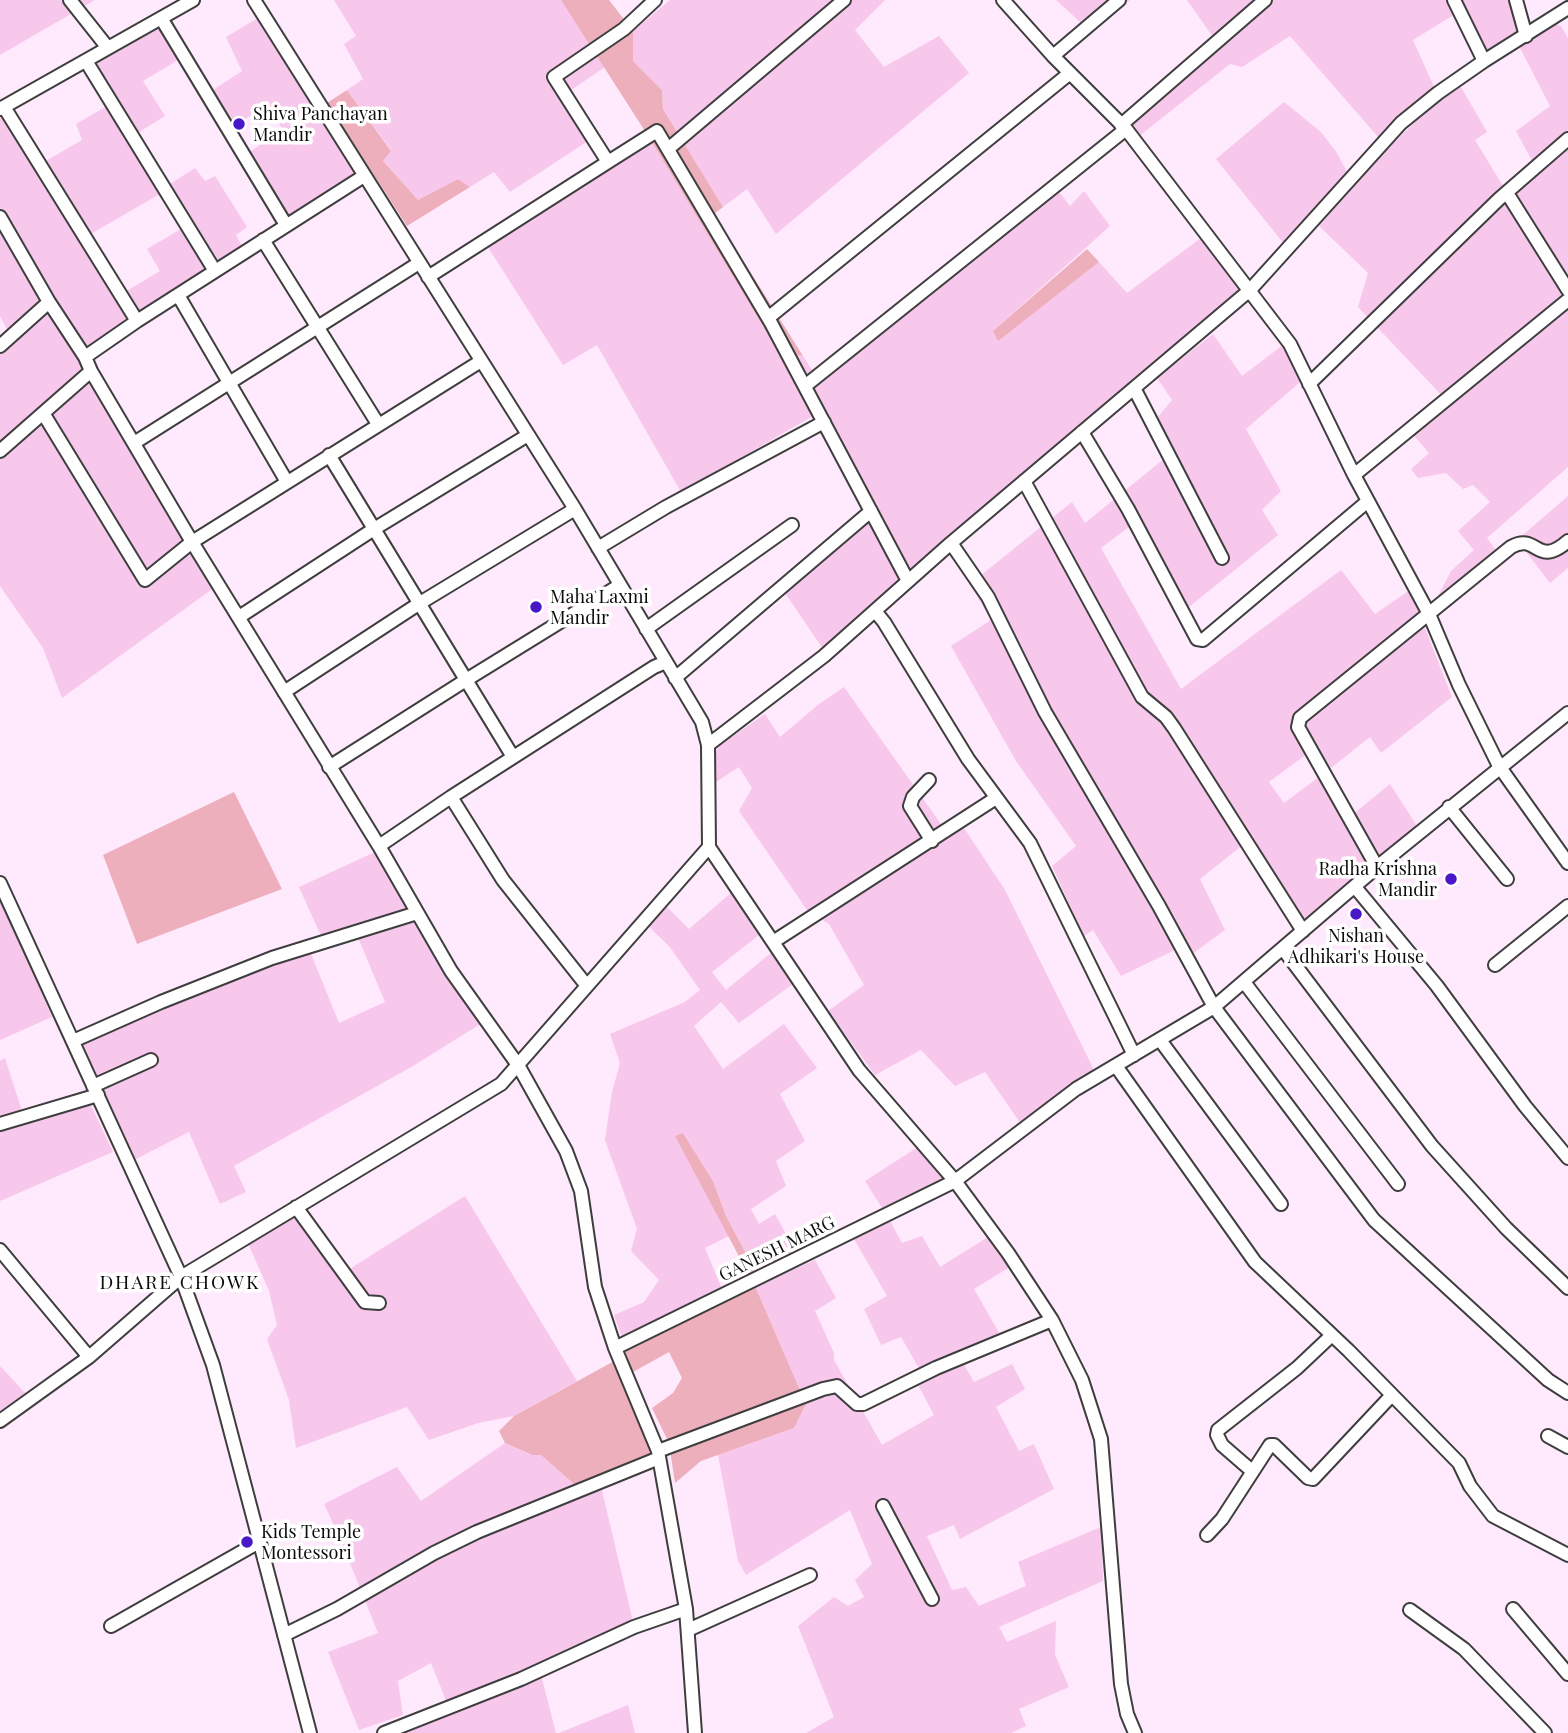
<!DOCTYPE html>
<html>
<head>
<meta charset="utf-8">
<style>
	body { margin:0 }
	canvas { display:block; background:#ffe9fc }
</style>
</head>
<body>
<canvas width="1568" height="1733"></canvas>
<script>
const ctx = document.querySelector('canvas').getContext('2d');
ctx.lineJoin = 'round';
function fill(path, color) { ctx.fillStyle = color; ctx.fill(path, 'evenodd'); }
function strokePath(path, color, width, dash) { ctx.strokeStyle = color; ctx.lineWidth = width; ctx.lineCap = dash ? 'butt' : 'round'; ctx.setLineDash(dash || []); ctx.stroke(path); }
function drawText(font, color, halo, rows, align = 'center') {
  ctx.font = font + ' "Playfair Display",serif'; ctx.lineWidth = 7; ctx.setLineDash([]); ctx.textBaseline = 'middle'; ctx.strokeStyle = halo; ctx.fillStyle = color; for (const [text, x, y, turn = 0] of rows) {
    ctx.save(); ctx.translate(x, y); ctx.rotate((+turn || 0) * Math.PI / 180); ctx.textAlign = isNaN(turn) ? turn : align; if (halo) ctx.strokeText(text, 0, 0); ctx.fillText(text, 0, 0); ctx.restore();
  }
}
fill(new Path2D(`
	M0,0H95L0,55Z
	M334,0H561L605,67L561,97L588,141L510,192L494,172L470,187L458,179L418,200L383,161L391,150L347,90L363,79L344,44L356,36Z
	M670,0H885L855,30L884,67L939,36L969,73L776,234L747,189L723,207L663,109L662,90L633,61V31Z
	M1056,0H1130L1090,31Z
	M1187,0H1514L1524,30L1487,53L1465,8L1413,40L1435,89L1404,111L1379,138L1290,36L1242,67L1230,64L1138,137L1120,121L1215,40Z
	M258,18L356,175L288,222L248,153L283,130L268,105L234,126L213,90L242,71L226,37Z
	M1554,24L1561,26L1568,38V467L1487,538L1500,556L1434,604L1451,571L1474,550L1458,531L1490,502L1473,485L1463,489L1446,473L1418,478L1411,469L1429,453L1410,431L1447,401L1358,307L1368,273L1319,226L1369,167L1416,121L1441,99L1461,87L1487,132L1475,140L1503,186L1532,161L1516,131L1550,106L1519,46Z
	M160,26L178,60L143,81L165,116L136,134L167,186L195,168L205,181L215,176L247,227L236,235L244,250L91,346L79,360L85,375L215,587L62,698L43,648L0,586V339L8,331L0,316V118L13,111L44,162L82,140L76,124L107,106L85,68ZM160,194L181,229L147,249L160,271L125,292L89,235Z
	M1284,102L1321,132L1337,153L1347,172L1284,244L1216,159Z
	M650,139L778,351L803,356L818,379L1057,189L1070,206L1084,191L1110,226L994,330L998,340L1099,262L1127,293L1201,238L1239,283V295L823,649L781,587L867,517L813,416L681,492L597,345L563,365L486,244Z
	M1213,334L1242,376L1283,345L1300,382L1246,429L1281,491L1262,510L1278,535L1184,611L1133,524L1101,548L1181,689L1341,570L1375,614L1410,590L1452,697L1381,753L1370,737L1331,768L1315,748L1269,782L1284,803L1327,771L1352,815L1390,784L1417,826L1300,927L1244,844L1200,879L1225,930L1184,960L1177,949L1121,976L1093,930L1084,936L1052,866L1076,846L1016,761L951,646L991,620L970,584L1072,502L1085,523L1165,458L1153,423L1172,400L1157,378Z
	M1568,496V568L1550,583L1517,540Z
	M844,687L943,827L958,819L1005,890L1095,1072L1021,1124L985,1072L955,1086L921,1050L875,1075L828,1011L864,985L829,924L807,910L739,811L752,788L739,767L713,784L716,751L720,745L765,714L780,737L819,704Z
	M375,852L444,972L482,1023L413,1066L234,1166L246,1192L220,1204L189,1132L130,1162L72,1036L307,944L339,1023L385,1002L354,928L322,938L299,887Z
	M731,893L759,935L712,972L726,990L772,952L793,984L739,1023L721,1002L694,1026L723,1069L784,1024L817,1068L780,1094L805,1141L776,1161L786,1186L751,1209L759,1224L775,1214L797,1254L757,1274L726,1216L713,1181L683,1133L676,1136L729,1236L705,1248L722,1289L622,1338L614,1315L644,1302L659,1280L631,1251L637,1229L605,1140L612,1092L620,1063L610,1034L685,1002L700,990L669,946L647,925L664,904L689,929Z
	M0,898L52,1017L0,1040Z
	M5,1058L23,1114L84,1091L113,1152L0,1201V1061Z
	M918,1147L946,1177L944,1182L884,1211L865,1181Z
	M465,1196L577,1381L514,1416L478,1423L429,1440L407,1407L296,1448L289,1400L267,1339L277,1325L269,1291L247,1241L296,1210L340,1275Z
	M889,1219L902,1243L922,1236L940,1267L988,1237L1010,1267L974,1289L1002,1338L962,1361L974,1382L1012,1364L1025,1389L996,1407L1019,1451L1034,1444L1054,1489L960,1539L954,1525L927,1536L952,1590L966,1587L979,1606L1026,1586L1018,1562L1101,1527L1103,1581L999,1627L1007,1642L1056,1621L1055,1655L1069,1687L1019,1709L1026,1726L1011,1733H806L834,1717L798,1626L834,1597L848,1606L864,1597L855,1580L872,1564L850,1510L746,1575L738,1561L718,1455L794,1428L806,1404L755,1286L815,1260L836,1298L815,1311L834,1353V1360L882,1445L934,1415L916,1381L924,1377L901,1337L881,1345L864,1309L887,1296L854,1239Z
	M0,1366L26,1394L0,1413Z
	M505,1443L531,1455H541L583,1492L601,1486L634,1626L540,1671L556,1733H399L451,1713L431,1663L398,1681L403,1715L359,1730L328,1652L378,1633L340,1538L324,1504L397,1467L421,1501Z
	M628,1705L635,1733H559Z`), '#f8c7ec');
fill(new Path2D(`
	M561,0H609L633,31V61L662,90L663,109L723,207L714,214L803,356L778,351L650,139Z
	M347,90L391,151L383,161L418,200L458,179L470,187L407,226L327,103Z
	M1087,249L1099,262L998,341L993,331Z
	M234,792L282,889L137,944L103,855Z
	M683,1133L713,1181L726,1216L757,1274L750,1277L675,1136Z
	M755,1286L806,1404L794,1428L701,1461L675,1483L669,1443L652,1408L673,1393L682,1378L669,1352L633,1372L625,1351L628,1345Z
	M616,1360L661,1464L583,1492L541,1455H532L505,1443L499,1431L514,1416Z`), '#edafbb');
const minor = new Path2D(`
	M70,0L108,48
	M1003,0L1053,56L1126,129L1290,344L1354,475L1429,614L1459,685L1499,766L1568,863
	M1454,0L1484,61
	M1516,0L1526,36
	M161,18L286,225
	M1053,56L1119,0
	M86,61L215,271
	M4,107L137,321
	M0,109L193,0
	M1121,125L1265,0
	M668,149L844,0
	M608,162L657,131L771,323L908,581
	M1507,193L1568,290
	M0,217L49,302
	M263,240L378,424
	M428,277L608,162L554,77L624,29L655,0
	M178,295L287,482
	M768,318L1070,73
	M0,346L49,302L85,357
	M91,371L192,542L379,846L451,971L518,1065L566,1151L581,1191L595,1287L615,1348L658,1451L686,1609L695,1733
	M1309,384L1499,199L1568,139
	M805,386L1126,129
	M1134,388L1222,558
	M43,413L145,580L192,542L481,361
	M1082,432L1128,509L1197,639L1203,640L1368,501
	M134,443L419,263
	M0,451L91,371L85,357L137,321L364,176
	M329,455L513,757
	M1354,475L1568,300
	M1024,481L1142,697L1166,717L1174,728L1303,931
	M951,543L988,597L1045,712L1159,906L1214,1007L1374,1220L1548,1380L1568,1393
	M598,548L666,507L824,422
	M875,611L884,622L968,759L1030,843L1134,1055
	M239,617L374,529L528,435
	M646,629L792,525
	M675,678L871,511
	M284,692L420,603L575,509
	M708,745L824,656L951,543L1250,290L1401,123L1438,93L1484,61L1568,8
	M329,767L466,680L620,585
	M929,780L913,797L910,806L932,841
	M451,797L503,880L587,986
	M1449,807L1507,879
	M379,846L451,797L654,667L666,662
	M709,847L859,1070L955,1181L1008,1253L1052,1320L1082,1380L1101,1439L1121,1684L1127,1714L1135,1733
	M1377,867L1298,727L1300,718L1511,547C1538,532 1536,569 1568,541
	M0,883L181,1277L213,1365L310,1733
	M1355,887L1437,986L1525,1106L1568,1158
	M773,942L996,798
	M1283,949L1432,1146L1506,1228L1568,1288
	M1495,965L1568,906
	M1244,982L1398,1184
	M1160,1040L1281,1204
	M73,1041L161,1002L272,958L417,913
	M1116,1066L1255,1262L1349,1351L1459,1463L1470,1486L1493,1516L1568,1555
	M93,1086L151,1060
	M0,1124L98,1095
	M296,1207L365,1302L379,1303
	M0,1250L89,1357
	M615,1348L955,1181L1076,1089L1214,1007L1377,867L1568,713
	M0,1421L89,1357L181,1277L501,1084L709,847L708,745L702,722L575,509L254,0
	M1548,1436L1568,1447
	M658,1451L823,1389L837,1386L857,1404H863L936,1368L1052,1320
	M1252,1471L1222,1445L1217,1435L1218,1430L1297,1368L1332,1335
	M883,1506L932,1599
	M1207,1535L1222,1519L1270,1445H1274L1308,1478L1313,1479L1392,1395
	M1513,1609L1568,1674
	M1410,1610L1464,1649L1545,1733
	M111,1626L259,1542
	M688,1630L810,1575
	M284,1635L337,1609L434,1553L477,1532L659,1458
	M384,1733L521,1679L634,1627L686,1609`);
strokePath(minor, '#3e3e3e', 16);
strokePath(minor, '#fff', 12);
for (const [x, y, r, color] of [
	[239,124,7,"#4817c7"],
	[536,607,7,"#4817c7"],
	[1451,879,7,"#4817c7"],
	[1356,914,7,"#4817c7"],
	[247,1542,7,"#4817c7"]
]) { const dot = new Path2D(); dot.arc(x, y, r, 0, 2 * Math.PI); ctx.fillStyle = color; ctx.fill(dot); strokePath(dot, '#fff', 2.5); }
drawText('18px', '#0b0b0b', '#fff', [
	["Shiva Panchayan",253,114],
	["Mandir",253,135],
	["Maha Laxmi",550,597],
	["Mandir",550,618],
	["Radha Krishna",1437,869,"right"],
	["Mandir",1437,890,"right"],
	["Nishan",1356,936,"center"],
	["Adhikari's House",1356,957,"center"],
	["Kids Temple",261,1532],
	["Montessori",261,1553]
], 'left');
drawText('18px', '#0b0b0b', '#fff', [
	["GANESH MARG",777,1249,-26]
]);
ctx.letterSpacing = '2px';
drawText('19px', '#0b0b0b', '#fff', [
	["DHARE CHOWK",180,1283]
]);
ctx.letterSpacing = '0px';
</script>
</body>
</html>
